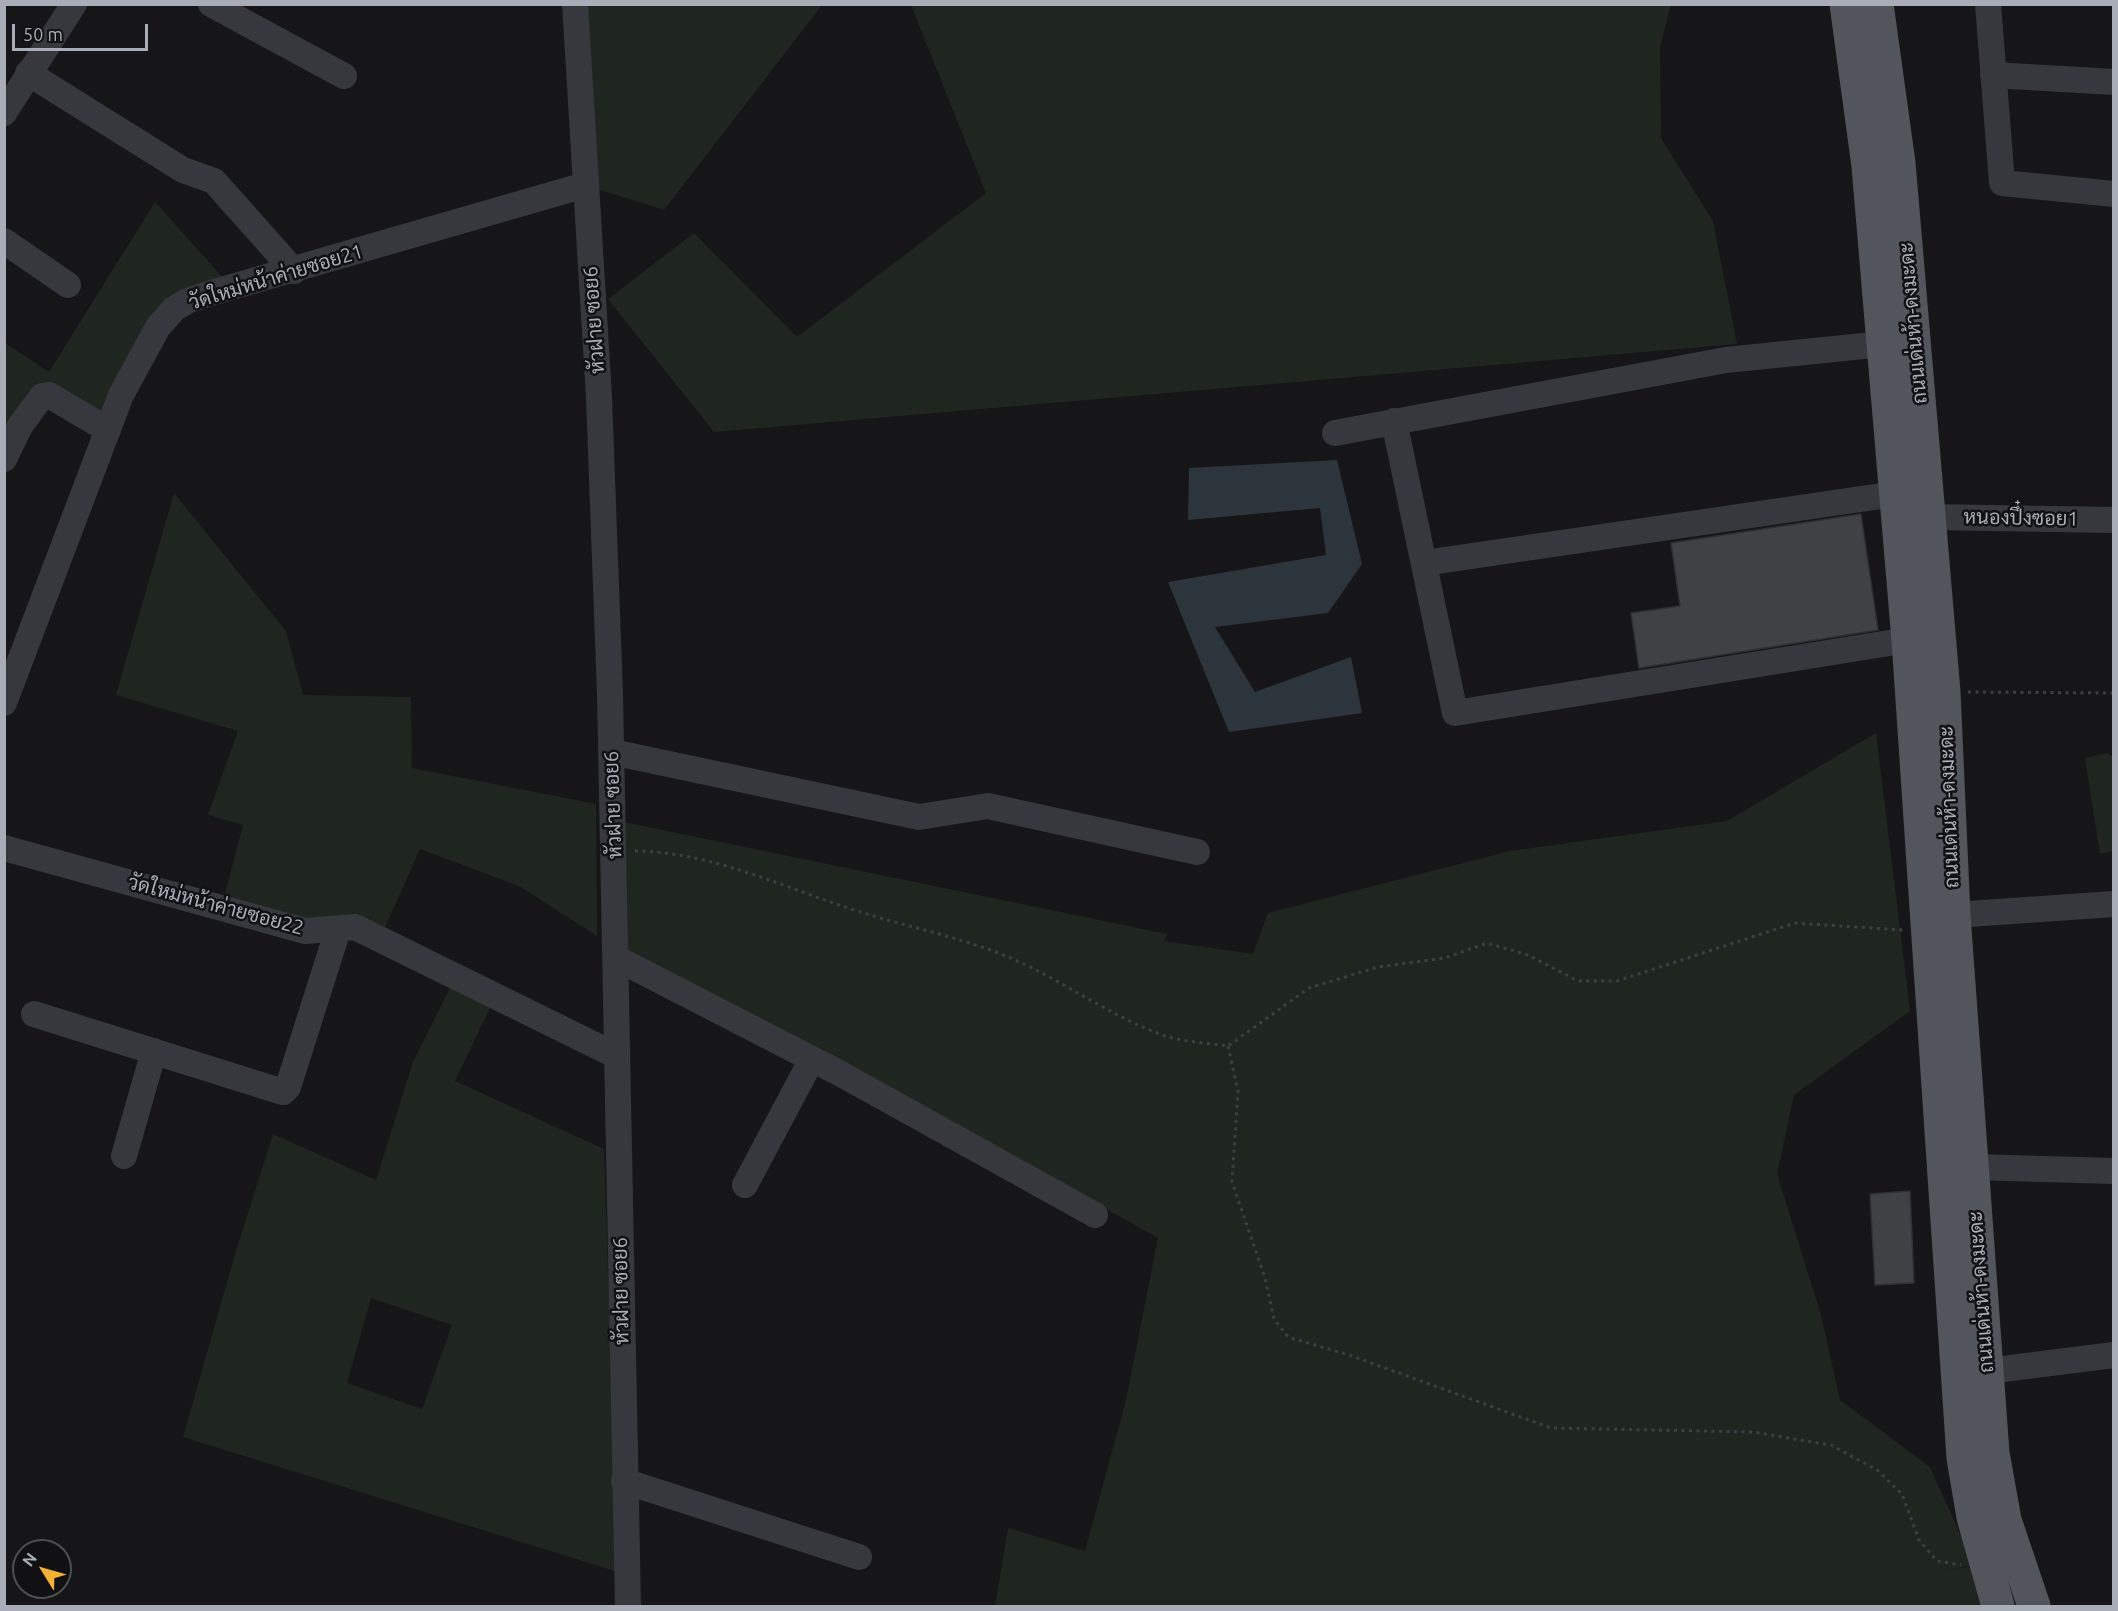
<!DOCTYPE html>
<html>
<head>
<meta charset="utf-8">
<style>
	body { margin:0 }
	#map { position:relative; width:2118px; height:1611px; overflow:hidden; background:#161618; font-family:Ubuntu,sans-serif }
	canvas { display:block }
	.frame { position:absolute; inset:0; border:6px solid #a8adb8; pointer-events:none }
	.north { position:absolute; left:12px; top:1539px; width:60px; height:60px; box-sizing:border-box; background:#111113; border:2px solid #4d4f55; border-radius:50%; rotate:307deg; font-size:16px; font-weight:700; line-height:24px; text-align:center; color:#a8adb8 }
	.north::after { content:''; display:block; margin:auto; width:21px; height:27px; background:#f2b134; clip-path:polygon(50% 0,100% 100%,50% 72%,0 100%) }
	.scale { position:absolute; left:12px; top:24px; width:136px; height:27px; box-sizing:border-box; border:3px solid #a8adb8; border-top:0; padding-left:8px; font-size:18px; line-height:21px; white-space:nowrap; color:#a8adb8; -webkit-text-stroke:4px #111113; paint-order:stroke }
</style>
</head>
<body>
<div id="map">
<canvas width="2118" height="1611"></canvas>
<div class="frame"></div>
<div class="north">N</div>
<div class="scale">50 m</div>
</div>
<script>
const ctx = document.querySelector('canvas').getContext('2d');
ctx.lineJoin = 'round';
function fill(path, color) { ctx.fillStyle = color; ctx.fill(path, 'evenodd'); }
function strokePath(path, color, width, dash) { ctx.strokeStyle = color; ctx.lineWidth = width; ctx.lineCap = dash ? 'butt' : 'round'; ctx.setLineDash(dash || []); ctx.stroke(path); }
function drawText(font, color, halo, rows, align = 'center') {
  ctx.font = font + ' Ubuntu,Sarabun,sans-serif'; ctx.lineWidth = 5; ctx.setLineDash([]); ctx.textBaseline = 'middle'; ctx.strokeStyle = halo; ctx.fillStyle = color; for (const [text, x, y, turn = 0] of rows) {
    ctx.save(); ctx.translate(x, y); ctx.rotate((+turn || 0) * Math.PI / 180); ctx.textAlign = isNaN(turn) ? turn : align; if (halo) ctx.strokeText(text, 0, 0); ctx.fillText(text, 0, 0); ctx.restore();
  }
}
fill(new Path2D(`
	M1671,4L1660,47L1661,138L1713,221L1737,344L714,432L608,299L694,233L797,337L986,193L911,5Z
	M575,5H822L664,210L585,185Z
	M155,202L226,281L135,347L99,416L50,390L28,391L5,438V343L49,372Z
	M174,493L286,631L303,695L411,697L412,768L596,804L597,936L519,886L420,849L383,932L302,925L223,901L243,825L208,815L238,731L116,695Z
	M1876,733L1910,1011L1794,1095L1777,1174L1821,1315L1840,1400L1930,1467L1974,1565L1941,1571L1986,1564L1992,1606H995L1008,1528L1085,1551L1126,1400L1158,1238L1027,1165L616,958L614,820L1167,934L1164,941L1253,954L1268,913L1510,851L1727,821Z
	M2107,753L2113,757V851L2100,854L2085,758Z
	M452,984L492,1004L455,1081L604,1149L618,1572L183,1437L236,1251L273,1134L376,1180L413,1062ZM371,1298L452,1325L422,1409L347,1383Z`), '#1e261f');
fill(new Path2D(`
	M1337,460L1362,564L1328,613L1215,627L1255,692L1351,657L1362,713L1229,732L1168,582L1326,555L1320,508L1188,520L1189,468Z`), '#2c353c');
const building = new Path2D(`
	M1861,514L1878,630L1639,668L1631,613L1680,606L1671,543Z
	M1910,1191L1914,1283L1875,1285L1870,1194Z`);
fill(building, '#404145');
strokePath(building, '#303034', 1.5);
strokePath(new Path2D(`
	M1968,692L2114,693
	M635,851C709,852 776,884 845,907C898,925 954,935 1006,956C1061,979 1109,1016 1165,1036C1184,1042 1208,1043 1228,1046L1309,988L1378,967L1445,958L1487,943L1528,955L1578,981H1617L1795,923L1903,930
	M1228,1046L1238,1091L1232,1182L1265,1278L1274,1319L1288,1337L1352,1356L1551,1428L1754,1432L1831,1445L1877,1470L1902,1494L1919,1540L1937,1561L1961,1565`), '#3d3f44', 3, [3, 4.5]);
strokePath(new Path2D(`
	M211,4L344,76
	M575,4L599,397L610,694L628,1606
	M1988,4L2002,183L2114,194
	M28,73L183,170L214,181L294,271
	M1993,75L2114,82
	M4,113L74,4
	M4,241L68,285
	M1394,421L1455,713L1908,640
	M1335,433L1726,360L1883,344
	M4,459L20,426L42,396L49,395L108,430
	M1929,517L2114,520
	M1424,563L1895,494
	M4,703L121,395L158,327L174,309L187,301L211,293L585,185
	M612,752L919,817L988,806L1197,852
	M4,848L305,931L355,927L617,1056
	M1954,915L2114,904
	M616,958L841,1074L1095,1215
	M34,1014L283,1092L288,1087L335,939L332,931
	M124,1156L154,1051
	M1972,1167L2114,1171
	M745,1185L812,1059
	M1987,1371L2114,1355
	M624,1481L859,1557`), '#37383d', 26);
strokePath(new Path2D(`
	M1846,4L1868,166L1908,640L1963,1458L1973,1517L1998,1606
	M1877,4L1899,163L1944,692L1954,915L1993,1453L2005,1520L2034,1606`), '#53555c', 33);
drawText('20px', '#a8adb8', '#111113', [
	["วัดใหม่หน้าค่ายซอย21",276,277,-17],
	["หัวฝาย ซอย6",594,320,-94],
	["ถนนเด่นห้า-ดงมะดะ",1913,323,-95],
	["หนองปึ๋งซอย1",2021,518,1],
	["หัวฝาย ซอย6",613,805,-92],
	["ถนนเด่นห้า-ดงมะดะ",1949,807,-92],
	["วัดใหม่หน้าค่ายซอย22",216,905,15],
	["หัวฝาย ซอย6",621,1291,-91],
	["ถนนเด่นห้า-ดงมะดะ",1981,1292,-94]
]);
</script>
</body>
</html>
